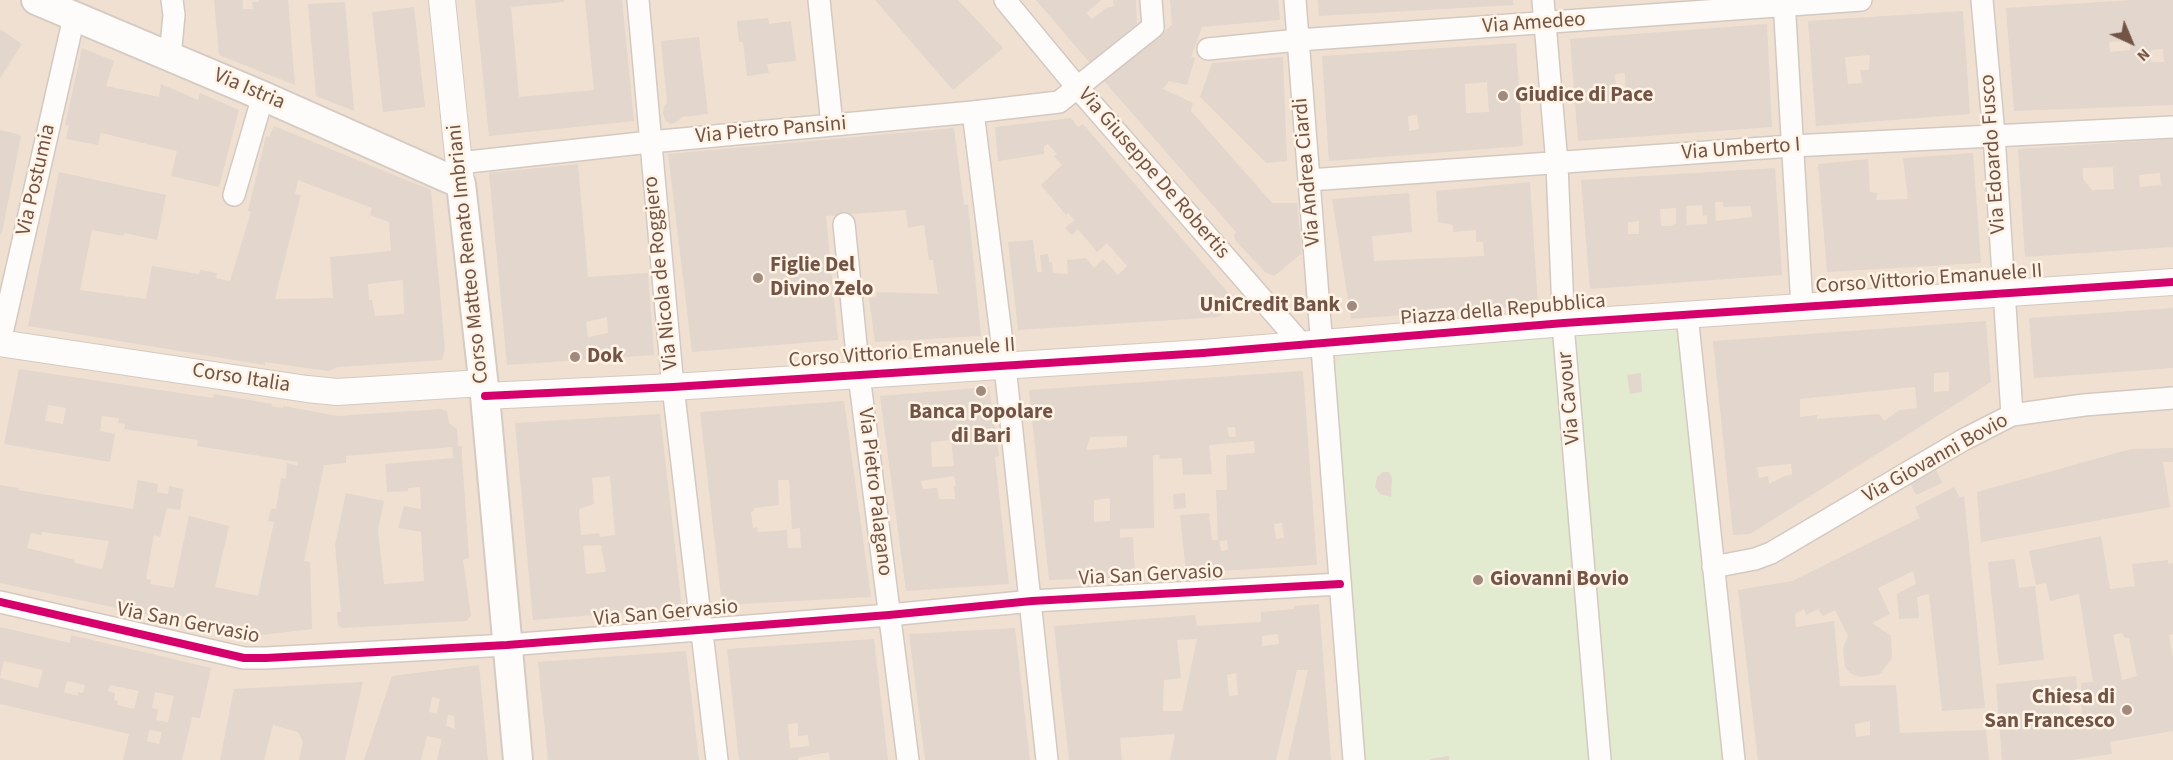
<!DOCTYPE html>
<html>
<head>
<meta charset="utf-8">
<style>
	body { margin:0 }
	#map { position:relative; width:2173px; height:760px; overflow:hidden; background:#f6eee5; font-family:"Source Sans 3",sans-serif }
	canvas { display:block }
	.north { position:absolute; left:2101px; top:12px; width:60px; height:60px; -webkit-text-stroke:4px #fff3e5; paint-order:stroke; rotate:136deg; font-size:16px; font-weight:700; line-height:24px; text-align:center; color:#725447 }
	.north::after { content:''; display:block; margin:auto; width:21px; height:27px; background:#725447; clip-path:polygon(50% 0,100% 100%,50% 72%,0 100%) }
</style>
</head>
<body>
<div id="map">
<canvas width="2173" height="760"></canvas>
<div class="north">N</div>
</div>
<script>
const ctx = document.querySelector('canvas').getContext('2d');
ctx.lineJoin = 'round';
function fill(path, color) { ctx.fillStyle = color; ctx.fill(path, 'evenodd'); }
function strokePath(path, color, width, dash) { ctx.strokeStyle = color; ctx.lineWidth = width; ctx.lineCap = dash ? 'butt' : 'round'; ctx.setLineDash(dash || []); ctx.stroke(path); }
function drawText(font, color, halo, rows, align = 'center') {
  ctx.font = font + ' "Source Sans 3",sans-serif'; ctx.lineWidth = 5; ctx.setLineDash([]); ctx.textBaseline = 'middle'; ctx.strokeStyle = halo; ctx.fillStyle = color; for (const [text, x, y, turn = 0] of rows) {
    ctx.save(); ctx.translate(x, y); ctx.rotate((+turn || 0) * Math.PI / 180); ctx.textAlign = isNaN(turn) ? turn : align; if (halo) ctx.strokeText(text, 0, 0); ctx.fillText(text, 0, 0); ctx.restore();
  }
}
fill(new Path2D(`
	M0,0H2173V760H0Z`), '#efe0d2');
fill(new Path2D(`
	M1671,329L1680,335L1725,760H1364L1334,369L1340,357L1349,352Z`), '#e2ebd0');
fill(new Path2D(`
	M214,0H243V9H253L252,2H259V0H288L295,85L219,55Z
	M475,0H564V2L511,7L519,97L594,90L585,0H622L634,121L489,136Z
	M875,0H958L1003,48L953,90Z
	M1036,0H1101L1086,13L1092,19L1106,8L1114,6L1113,0H1136L1137,24L1090,63Z
	M1170,0H1278L1280,20L1202,27L1191,57L1195,58L1187,85L1169,81L1163,89L1193,103L1191,111L1272,203H1297L1302,253L1274,276L1265,272L1235,240L1234,235L1236,232L1104,81L1172,25Z
	M1318,0H1513L1514,5L1319,16Z
	M2132,0H2173V105L2014,111L2006,8ZM2130,41V50L2110,52L2109,42ZM2163,49L2164,62H2151V50Z
	M345,2L354,111L316,96L308,4Z
	M414,7L425,107L383,112L372,12Z
	M1963,11L1970,114L1816,126L1808,21ZM1870,55L1869,70H1860L1862,83L1848,84L1845,57Z
	M768,18L769,24L791,21L796,61L767,64L769,73L747,76L743,42H739L737,21Z
	M1767,24L1772,127L1578,141L1570,39ZM1625,73L1626,94L1616,95L1615,74Z
	M0,29L22,44L0,78Z
	M699,37L708,114L682,117L675,123L670,124L665,120L663,113L664,106L667,103L661,41Z
	M1516,43L1523,146L1329,161L1322,56ZM1487,82L1489,112L1466,113L1465,84ZM1417,115L1419,129L1409,131L1408,116Z
	M82,48L114,61L106,86L159,97L161,84L198,100L200,93L239,110L219,187L171,176L177,151L101,133L98,145L66,139L69,126L65,125Z
	M1283,57L1287,161L1266,163L1200,97L1212,63Z
	M1071,118L1078,127L1083,124L1237,303L1219,317L1018,330L1008,242L1033,240L1037,272H1042L1040,255L1048,254L1049,262H1052L1053,273L1068,274L1067,260L1086,258L1094,268L1103,259L1118,275L1127,266L1107,243L1097,252L1078,229L1072,235L1065,228L1075,220L1068,213L1066,215L1041,185L1062,165L1054,156L1057,154L1048,144L1044,146V154L998,161L995,127Z
	M274,126L431,190L445,350L442,360L338,367L328,371L265,362V365L28,326L59,172L166,195L157,240L124,233L123,236L92,230L80,290L146,299L152,266L199,274L200,270L217,273L216,278L230,281L251,212L248,211L266,136L269,137ZM298,180L372,208L370,215L389,222L391,251L330,257L333,298L275,299L301,195L295,194ZM403,280L404,314L375,316L372,300H369L368,284Z
	M954,128L964,205H968L981,336L875,342L869,298L876,297L877,292L938,294L933,260H929L924,225L908,228L906,210L826,216L838,340L692,352L668,154Z
	M0,130L18,134L21,136L2,233L0,234Z
	M2173,139V247L2025,257L2018,149ZM2113,167L2114,189L2092,190L2083,179V168ZM2160,173L2161,185L2140,187L2139,175Z
	M1973,153L1981,263L1827,272L1818,164L1868,159L1870,192L1877,193L1876,200L1908,199L1903,158Z
	M578,164L588,277L648,273L654,355L507,365L489,173ZM607,317L608,333L588,337L586,322Z
	M1775,168L1782,275L1590,289L1581,180ZM1715,202H1723V207L1751,206L1752,217L1716,221ZM1702,205L1703,216L1707,215V224L1687,225L1686,206ZM1676,208V223L1672,226H1661L1660,209ZM1639,221V234H1628V222Z
	M1530,182L1538,305L1351,319L1332,199L1409,193L1412,232L1372,236L1374,261L1484,256L1483,242H1476V230L1453,232V225L1438,222L1436,191Z
	M2173,308V368L2034,378L2029,318Z
	M1986,321L1991,382L1750,534L1733,535L1713,341ZM1949,372V391L1934,392V373ZM1915,387L1917,408L1900,410L1884,421L1879,414L1817,419V415L1800,417V399ZM1791,464L1792,475L1785,476L1769,484L1768,476L1759,478L1757,467Z
	M19,369L213,398L214,394L272,404L271,406L283,408V406L338,416L441,409L447,411L449,423L457,429L458,446H462V457L469,558L463,560L471,616L466,621L342,628L338,625L337,612H341L335,545L346,493L384,501L378,530L384,584L424,581L421,532L398,528L404,506L421,509L420,487L408,488V491L387,492L385,464L453,458L452,447L346,456V463L324,465L304,561L310,562L312,629L261,635L157,610L154,616L0,583V485L19,488L18,490L133,509L138,480L158,484L157,492L168,494L169,486L183,489L180,510L167,508L160,537L154,535L146,579L151,580L150,584L172,588L174,587L189,516L229,526L215,587L258,596L274,522L268,521L271,509H276L281,478L286,479L287,463L297,466L298,462L197,446L198,440L124,429L125,424L118,423L119,418L102,416L100,431L115,434L110,462L4,444ZM48,405L66,408L63,424L45,421ZM42,532L109,541L102,569L74,563L75,560L27,548L31,533L41,535Z
	M1303,371L1317,565L1186,573L1180,515L1209,513L1212,540H1218L1216,490H1227L1226,455L1255,453L1254,441L1209,445L1212,474L1183,475L1182,458L1159,459L1160,455H1153L1154,528L1120,529V538L1133,537L1135,577L1049,580L1029,390ZM1227,427H1235L1236,437H1229ZM1127,436V447L1086,450L1090,437ZM1110,498V521L1094,522V500ZM1282,523L1284,538L1276,539L1274,524ZM1227,540L1228,550L1221,551L1219,541Z
	M1641,373L1642,392L1630,394L1627,375Z
	M989,387L999,456L995,457L1009,584L906,591L880,396ZM951,440L954,466L932,467L931,442ZM954,476L956,486H954L955,499H939L937,488L923,489L921,481Z
	M844,401L871,597L722,605L700,412ZM778,480H789L792,529L800,528L801,548H788L787,530L758,532L757,527L753,528L751,512L754,511V508L779,505Z
	M660,414L682,608L533,620L515,423ZM610,476L615,535L600,537L599,533L581,535L579,509L594,504L592,478ZM601,545L606,572L586,574L583,546Z
	M2173,448V462H2163L2170,507L1981,542L1977,492L2131,449Z
	M1936,470L1942,483L1916,495L1910,483Z
	M1383,472H1389L1392,478L1391,497L1380,494L1375,487L1377,477Z
	M1954,487L1960,498L1964,496L1985,708L1942,711L1929,594L1917,597L1919,618L1899,619L1897,594L1916,584L1913,571L1878,588L1890,614L1872,623L1891,636L1892,658L1879,675L1860,677L1852,674L1845,667L1843,648L1848,636L1835,610L1823,616L1818,609L1806,615L1804,609L1795,614L1796,627L1834,621L1840,686L1896,685L1900,733L1986,730L1989,760H1758L1738,590L1792,581L1920,518L1915,507ZM1870,721V735L1856,737L1855,724Z
	M1185,493L1186,508L1174,509L1173,494Z
	M2101,536L2110,589L2135,586L2132,564L2168,560V564L2173,563V634L2169,635L2173,658V731L2110,742L2112,754L2071,760H2002L1996,684L2076,676L2078,699L2069,700L2071,718L2082,717L2081,683L2093,682L2079,594L2050,601L2046,583L2036,585L2029,551ZM2122,633L2125,638H2129L2137,676L2122,680L2113,635Z
	M2015,559L2019,588L2035,586L2044,660L1999,665L1988,562Z
	M1319,604L1331,760H1288L1308,670H1297L1276,760H1170L1175,734L1120,738L1122,760H1069L1054,626L1195,615L1197,626L1261,622V612L1294,609V606ZM1278,634L1279,644L1262,646V636ZM1197,639L1182,711H1163L1164,680L1181,678L1177,640ZM1236,673L1238,695L1229,696L1227,675Z
	M0,627L70,643L71,635L211,668L200,718L192,717L182,760H123L129,734L0,704V678L38,688L43,670L4,661L0,677ZM67,681L85,685L83,693L78,692V696L64,692ZM110,685L139,691L134,709L117,705L118,701L114,700L115,693L108,691ZM155,692L174,696L168,722L156,720L158,709L152,708ZM149,730L162,732L159,744L147,741Z
	M1015,628L1030,760H925L909,634Z
	M874,639L888,760H830L829,752L798,758V760H739L727,649ZM798,723V736L808,735L809,746L790,748L788,724Z
	M686,651L699,760H548L538,662Z
	M479,665L488,760H437L442,739L427,736L421,760H364L392,676ZM432,697L440,699L437,714L429,712ZM448,715L454,716L455,729L446,726Z
	M363,682L345,760H299L303,742L298,732L273,725L264,760H220L234,689Z
	M1449,756V760H1430V759Z`), '#e2d6cd');
const minor = new Path2D(`
	M638,0L673,387L717,760
	M819,0L832,125
	M1005,0L1077,87L1303,346
	M1295,0L1354,760
	M1543,0L1557,164L1564,336L1600,760
	M1784,0L1802,307
	M1982,0L1994,135L2012,415
	M1208,49L1298,40L1861,0
	M170,57L174,15L172,0
	M973,112L1005,366L1047,760
	M459,163L650,142L973,112L1059,102L1153,27L1151,0
	M1309,180L1792,146L2173,127
	M234,195L263,96
	M844,224L859,375L908,760
	M1687,315L1734,760
	M0,342L74,17
	M1713,567L1755,559L1771,553L1963,440L2012,415L2084,405L2173,398
	M0,602L244,658H266L507,645L889,615L1032,601L1340,584`);
const tertiary = new Path2D(`
	M442,0L461,184
	M0,343L307,389L337,392L483,383
	M485,396L673,387L1203,353L1564,323L2173,282`);
const secondary = new Path2D(`
	M36,0L263,96L461,184L485,396L518,760`);
strokePath(minor, '#d4c9c1', 24);
strokePath(tertiary, '#d4c9c1', 28);
strokePath(secondary, '#d6cbc2', 32);
strokePath(minor, '#fefcfb', 21);
strokePath(tertiary, '#fefcfb', 26);
strokePath(secondary, '#fefcfb', 28);
strokePath(new Path2D(`
	M485,396L673,387L1203,353L1564,323L2173,282
	M0,602L244,658H266L507,645L889,615L1032,601L1340,584`), '#d6006c', 8);
for (const [x, y, r, color] of [
	[1503,96,6,"#a08a7e"],
	[758,278,6,"#a08a7e"],
	[1352,306,6,"#a08a7e"],
	[575,357,6,"#a08a7e"],
	[981,391,6,"#a08a7e"],
	[1478,580,6,"#a08a7e"],
	[2127,710,6,"#a08a7e"]
]) { const dot = new Path2D(); dot.arc(x, y, r, 0, 2 * Math.PI); ctx.fillStyle = color; ctx.fill(dot); strokePath(dot, '#fff3e5', 2); }
drawText('21px', '#725447', '#fff3e5', [
	["Via Amedeo",1534,24,-4],
	["Via Istria",249,90,23],
	["Via Pietro Pansini",771,131,-5],
	["Via Umberto I",1741,150,-4],
	["Via Edoardo Fusco",1994,154,-94],
	["Via Andrea Ciardi",1308,172,-95],
	["Via Giuseppe De Robertis",1153,174,49],
	["Via Postumia",37,180,-77],
	["Corso Matteo Renato Imbriani",469,254,-96],
	["Via Nicola de Roggiero",662,273,-96],
	["Corso Vittorio Emanuele II",1929,280,-4],
	["Piazza della Repubblica",1503,311,-5],
	["Corso Vittorio Emanuele II",902,354,-4],
	["Corso Italia",241,379,9],
	["Via Cavour",1570,398,-95],
	["Via Giovanni Bovio",1936,459,-29],
	["Via Pietro Palagano",874,492,83],
	["Via San Gervasio",1151,576,-3],
	["Via San Gervasio",666,614,-5],
	["Via San Gervasio",188,624,11]
]);
drawText('bold 21px', '#725447', '#fff3e5', [
	["Giudice di Pace",1515,96],
	["Figlie Del",770,266],
	["Divino Zelo",770,290],
	["UniCredit Bank",1340,306,"right"],
	["Dok",587,357],
	["Banca Popolare",981,413,"center"],
	["di Bari",981,437,"center"],
	["Giovanni Bovio",1490,580],
	["Chiesa di",2115,698,"right"],
	["San Francesco",2115,722,"right"]
], 'left');
</script>
</body>
</html>
